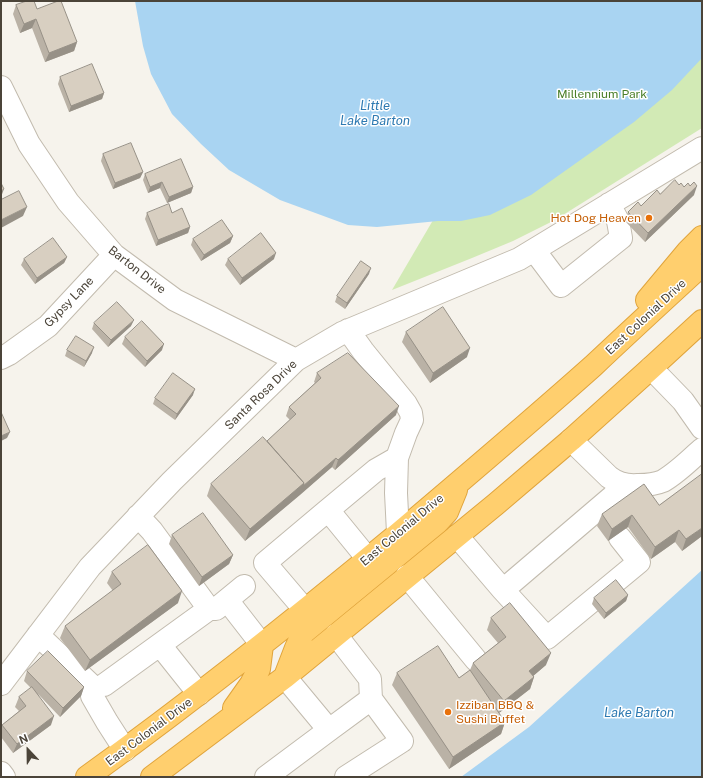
<!DOCTYPE html>
<html>
<head>
<meta charset="utf-8">
<style>
	body { margin:0 }
	#map { position:relative; width:703px; height:778px; overflow:hidden; background:#f6f3ec; font-family:"Public Sans",sans-serif }
	canvas { display:block }
	.frame { position:absolute; inset:0; border:2px solid #4b4439; pointer-events:none }
	.north { position:absolute; left:8px; top:730px; width:40px; height:40px; -webkit-text-stroke:3px #fff; paint-order:stroke; rotate:338deg; font-size:11px; font-weight:700; line-height:16px; text-align:center; color:#4b4439 }
	.north::after { content:''; display:block; margin:auto; width:14px; height:18px; background:#4b4439; clip-path:polygon(50% 0,100% 100%,50% 72%,0 100%) }
</style>
</head>
<body>
<div id="map">
<canvas width="703" height="778"></canvas>
<div class="frame"></div>
<div class="north">N</div>
</div>
<script>
const ctx = document.querySelector('canvas').getContext('2d');
ctx.lineJoin = 'round';
function fill(path, color) { ctx.fillStyle = color; ctx.fill(path, 'evenodd'); }
function strokePath(path, color, width, dash) { ctx.strokeStyle = color; ctx.lineWidth = width; ctx.lineCap = dash ? 'butt' : 'round'; ctx.setLineDash(dash || []); ctx.stroke(path); }
function drawText(font, color, halo, rows, align = 'center') {
  ctx.font = font + ' "Public Sans",sans-serif'; ctx.lineWidth = 3; ctx.setLineDash([]); ctx.textBaseline = 'middle'; ctx.strokeStyle = halo; ctx.fillStyle = color; for (const [text, x, y, turn = 0] of rows) {
    ctx.save(); ctx.translate(x, y); ctx.rotate((+turn || 0) * Math.PI / 180); ctx.textAlign = isNaN(turn) ? turn : align; if (halo) ctx.strokeText(text, 0, 0); ctx.fillText(text, 0, 0); ctx.restore();
  }
}
fill(new Path2D(`
	M702,1V128L555,220L513,241L472,258L392,290L543,33Z`), '#d2eab5');
fill(new Path2D(`
	M135,1H702V58L672,90L634,122L531,195L490,215L461,221H438L377,227L348,225L280,200L229,170L201,144L172,114L151,74L143,46Z
	M702,570V777H461L529,727Z`), '#a9d4f2');
const minor = new Path2D(`
	M1,87L29,144L68,202L114,255L175,300L296,360
	M534,250L561,286L621,238L618,221L609,204
	M348,330L363,351L406,404L411,413L412,420L406,433L397,458L396,493L398,533
	M1,358L9,354L48,326L114,255
	M651,368L683,401L702,428
	M571,440L609,477C618,484 627,486 638,485C646,485 656,484 663,481C677,473 690,460 702,449
	M328,510L376,470L397,458
	M138,516L152,531L209,609H216L244,586
	M457,536L503,590L612,497L624,485
	M407,576L476,660
	M503,590L547,638L639,562L620,538
	M227,600L262,645
	M305,610L265,563L328,510L368,559
	M38,635L91,685L92,696L107,722L125,750
	M336,635L370,679L371,699L402,741L346,777
	M160,645L199,694
	M285,677L329,730
	M1,684L90,567L172,481L296,360L342,333L519,259L702,148
	M104,685L209,609
	M1,773L4,777
	M266,777L329,730L371,699`);
const highway = new Path2D(`
	M647,300L688,251L702,237
	M286,674L296,648L303,633L438,522L447,512L456,490
	M234,708L251,684L259,669L262,645
	M87,777C194,700 297,618 398,534C463,479 529,423 593,366C629,332 666,298 702,265
	M152,777L285,677L496,504L571,440L651,368L702,321`);
strokePath(minor, '#c2bbae', 24);
strokePath(highway, '#e0a43c', 24);
strokePath(minor, '#fff', 22);
strokePath(highway, '#ffcf6e', 22);
fill(new Path2D(`
	M16,5L77,42L74,51L45,62L32,28L20,33L13,14Z
	M60,77L104,93L102,99L69,112L58,84Z
	M103,154L143,172L140,178L113,189L101,161Z
	M145,174L193,187L191,193L167,203L160,188L148,193L143,180Z
	M679,185L694,195L645,242L625,221L628,212L641,206L660,194Z
	M147,213H172L190,227L188,233L156,246L145,219Z
	M233,236L230,243L201,261L191,245L193,239Z
	M67,257L64,263L35,284L21,265L24,259Z
	M228,259H274L240,285L225,265Z
	M369,274L345,309L335,302L337,296Z
	M94,323L131,326L108,347L92,329Z
	M406,332L467,357L430,383L402,342Z
	M125,337L162,350L145,367L122,344Z
	M67,350L92,353L84,367L65,356Z
	M317,373L396,415L335,470L332,467L245,541L207,496L211,484L267,441L290,420L286,416L289,407L315,383L314,382Z
	M193,395L175,420L153,404L155,398Z
	M659,505L702,536L682,551L675,542L651,559L628,527L608,541L597,526L602,514Z
	M172,535L233,555L229,564L199,586L169,544Z
	M112,572L178,603L85,671L60,638L65,626L113,591L107,583Z
	M628,595L626,601L604,619L592,604L594,598Z
	M491,618L546,665L533,676L534,677L530,689L499,713L505,722L501,734L449,769L392,685L397,673L459,678L470,670L473,663L498,643L487,630Z
	M27,671L84,687L81,696L60,717L38,694L51,725L13,753L1,737V727L2,725L19,711L15,707L19,697L31,688L24,681Z`), '#bab2a6');
fill(new Path2D(`
	M36,19L32,28L20,33L24,24Z
	M77,42L74,51L45,62L49,53Z
	M104,93L102,99L69,112L71,106Z
	M143,172L140,178L113,189L115,183Z
	M162,182L160,188L148,193L150,187Z
	M697,186L694,195L645,242L648,233Z
	M193,187L191,193L167,203L169,197Z
	M4,189L1,197V191Z
	M27,207L23,216L1,228V220Z
	M190,227L188,233L156,246L158,240Z
	M233,236L230,243L201,261L204,255Z
	M276,253L274,259L240,285L242,278Z
	M67,257L64,263L35,284L37,278Z
	M371,268L369,274L345,309L347,303Z
	M134,320L131,326L108,347L111,340Z
	M164,344L162,350L145,367L147,361Z
	M94,347L92,353L84,367L86,361Z
	M470,348L467,357L430,383L433,373Z
	M195,389L193,395L175,420L177,414Z
	M399,406L396,415L335,470L338,460Z
	M10,432L7,438L1,441V436Z
	M336,458L332,467L300,495L303,486Z
	M304,483L300,495L245,541L250,529Z
	M632,515L628,527L608,541L612,529Z
	M702,528V536L682,551L686,539Z
	M679,530L675,542L651,559L655,547Z
	M233,555L229,564L199,586L202,577Z
	M182,591L178,603L85,671L90,660Z
	M628,595L626,601L604,619L606,613Z
	M551,653L546,665L525,683L529,671Z
	M534,677L530,689L499,713L504,701Z
	M84,687L81,696L60,717L63,708Z
	M54,716L51,725L13,753L17,744Z
	M505,722L501,734L449,769L453,757Z`), '#979187');
const building = new Path2D(`
	M27,1H34L37,9L58,1H61L77,42L49,53L36,19L24,24L16,5Z
	M92,64L104,93L71,106L60,77Z
	M131,143L143,172L115,183L103,154Z
	M181,159L193,187L169,197L162,182L150,187L145,174Z
	M675,180L679,185L681,183L684,187L688,183L690,186L694,182L697,186L648,233L628,212L638,202L641,206L657,190L660,194Z
	M1,183L4,189L1,191Z
	M19,191L27,207L1,220V200Z
	M169,204L172,213L182,208L190,227L158,240L147,213Z
	M222,220L233,236L204,255L193,239Z
	M261,233L276,253L242,278L228,259Z
	M53,238L67,257L37,278L24,259Z
	M361,261L371,268L347,303L337,296Z
	M117,302L134,320L111,340L94,323Z
	M443,307L470,348L433,373L406,332Z
	M142,321L164,344L147,361L125,337Z
	M76,336L94,347L86,361L67,350Z
	M348,353L399,406L338,460L336,458L303,486L304,483L267,441L296,414L289,407L321,378L317,373Z
	M173,373L195,389L177,414L155,398Z
	M1,412L10,432L1,436Z
	M263,437L304,483L250,529L211,484Z
	M702,474V528L686,539L679,530L655,547L632,515L612,529L602,514L644,484L659,505Z
	M203,513L233,555L202,577L172,535Z
	M148,545L182,591L90,660L65,626L121,584L112,572Z
	M616,580L628,595L606,613L594,598Z
	M510,603L551,653L529,671L534,677L504,701L473,663L506,637L491,618Z
	M438,646L459,678L470,670L505,722L453,757L397,673Z
	M48,651L84,687L63,708L27,671Z
	M32,687L54,716L17,744L2,725L26,706L19,697Z`);
fill(building, '#d8cfc1');
strokePath(building, '#979187', 1);
for (const [x, y, r, color] of [
	[649,218,4,"#e8710a"],
	[448,712,4,"#e8710a"]
]) { const dot = new Path2D(); dot.arc(x, y, r, 0, 2 * Math.PI); ctx.fillStyle = color; ctx.fill(dot); strokePath(dot, '#fff', 1.5); }
drawText('12px', '#4a7f2a', '#fff', [
	["Millennium Park",602,94]
]);
drawText('12px', '#c56008', '#fff', [
	["Hot Dog Heaven",641,218],
	["Izziban BBQ &",456,705,"left"],
	["Sushi Buffet",456,719,"left"]
], 'right');
drawText('12px', '#4b4439', '#fff', [
	["Barton Drive",137,270,38],
	["Gypsy Lane",69,302,-46],
	["East Colonial Drive",646,317,-43],
	["Santa Rosa Drive",261,395,-44],
	["East Colonial Drive",402,530,-40],
	["East Colonial Drive",149,732,-37]
]);
drawText('italic 13px', '#2e7ab2', '#fff', [
	["Little",375,106],
	["Lake Barton",375,121],
	["Lake Barton",639,713]
]);
</script>
</body>
</html>
